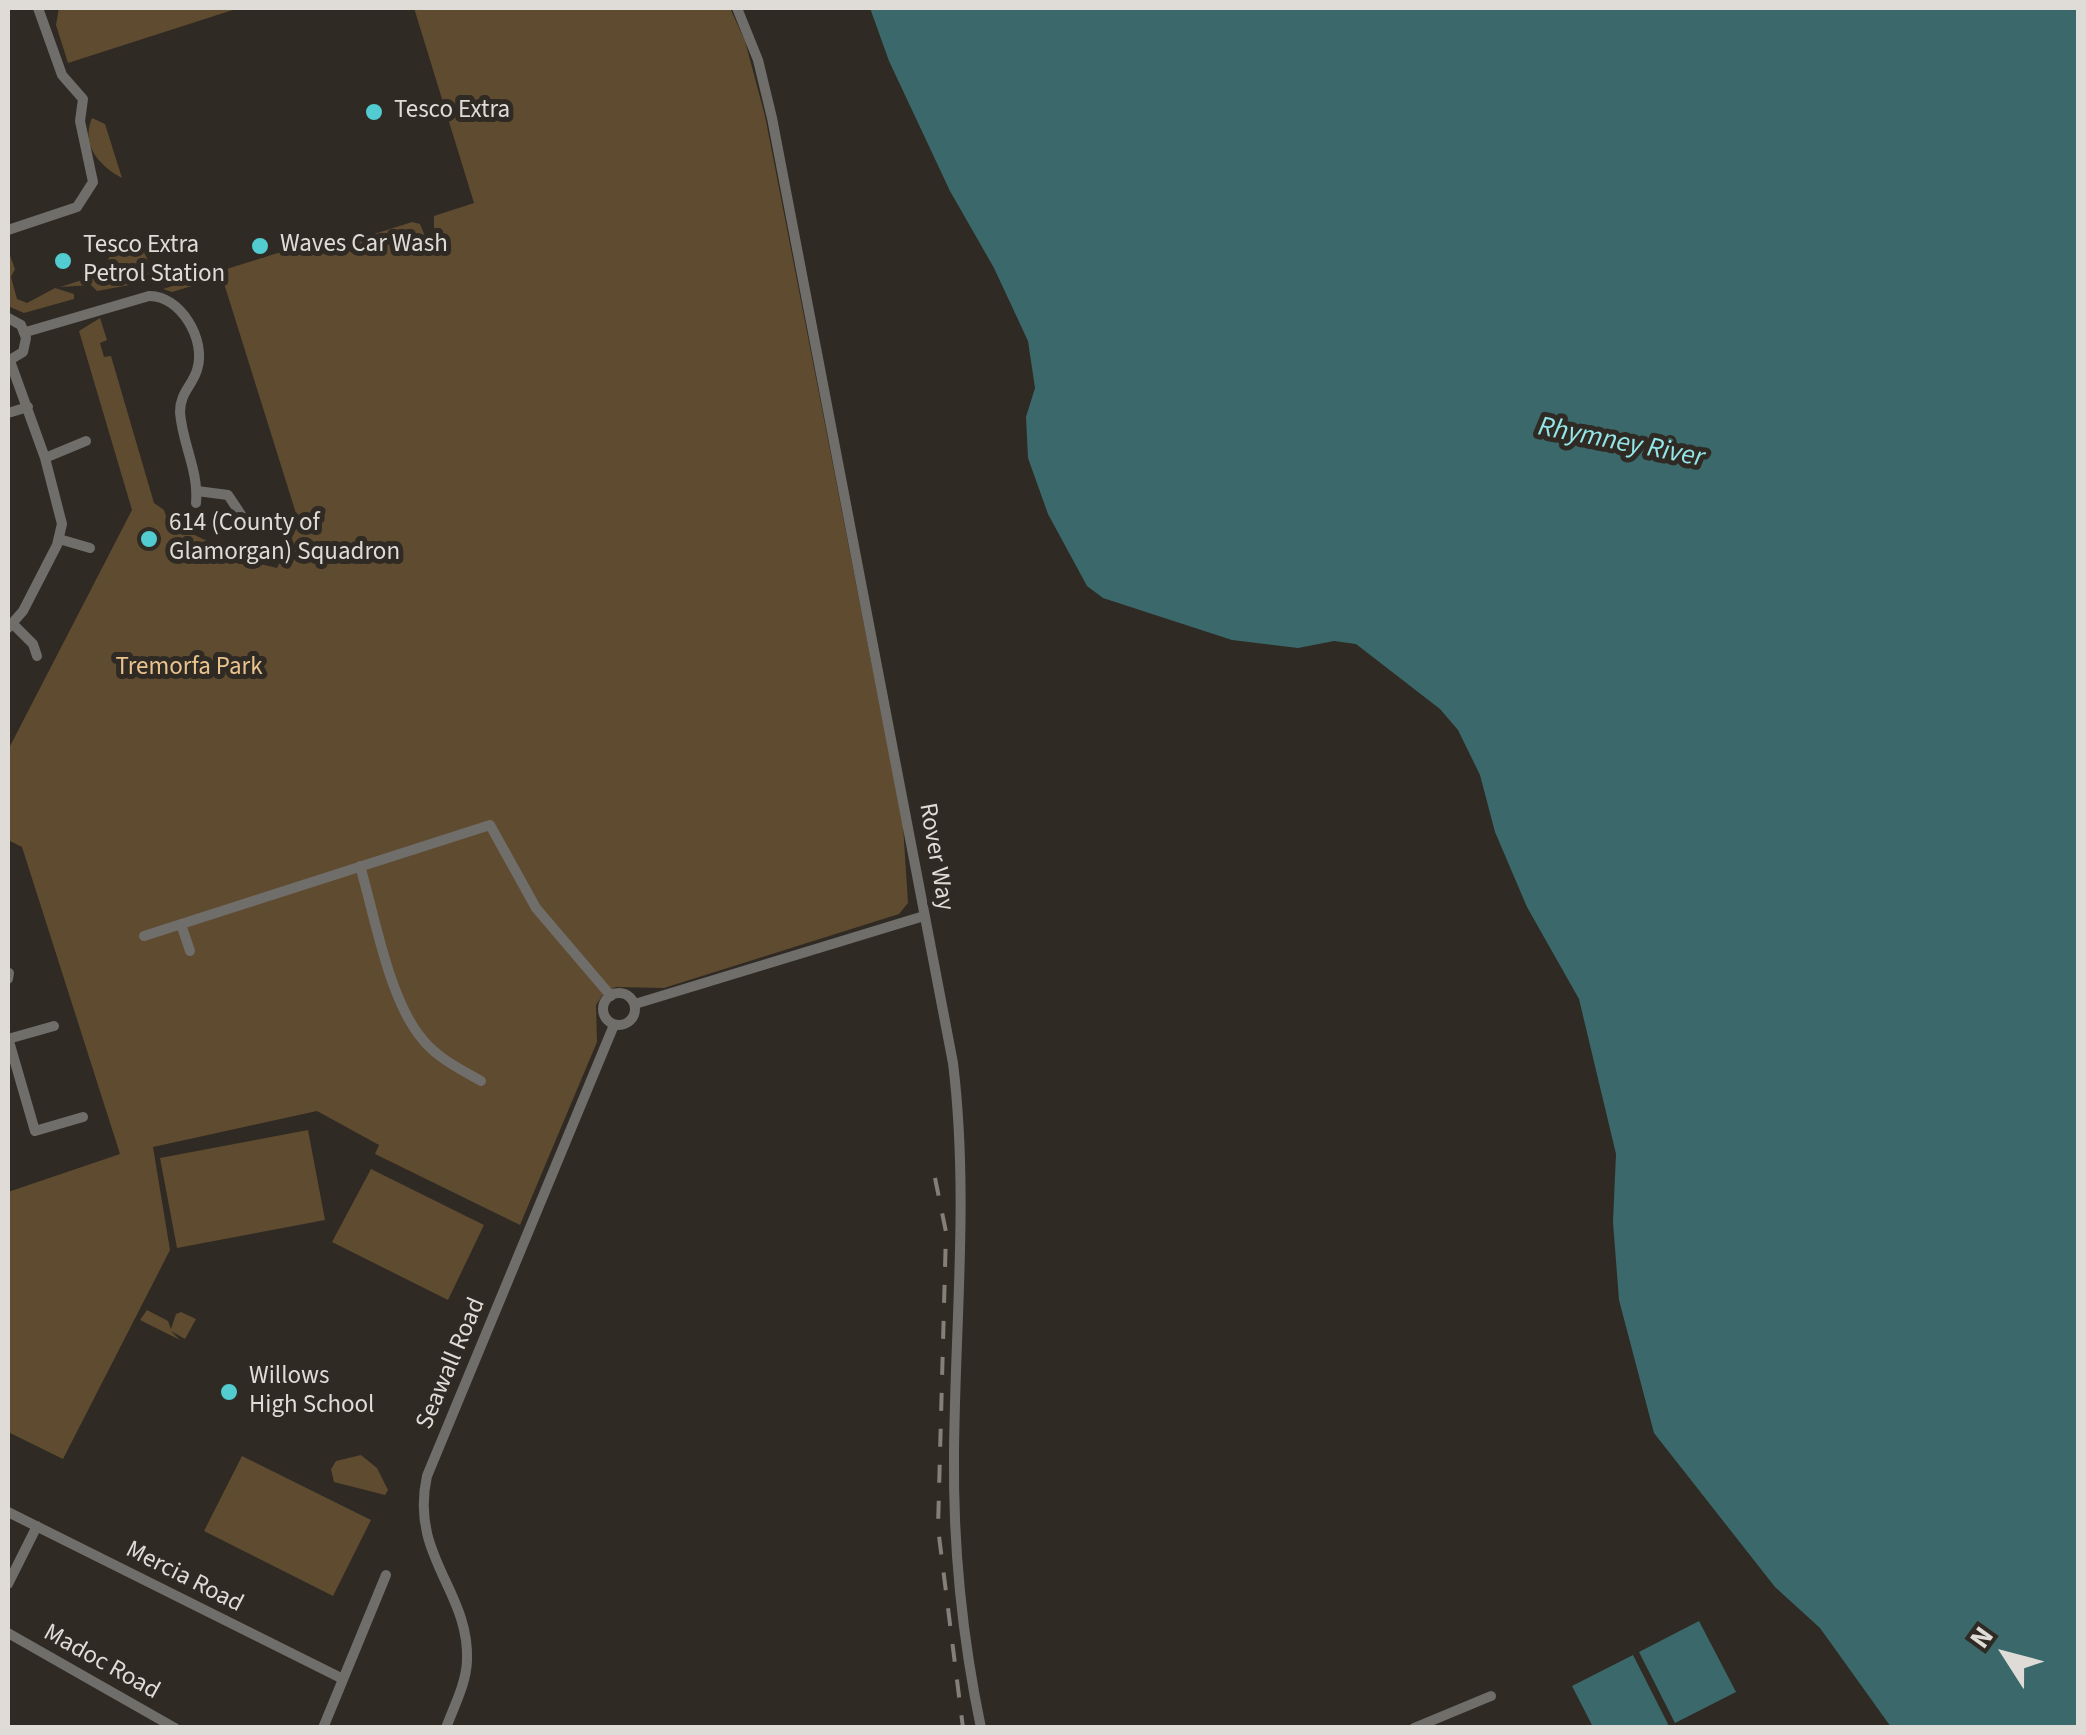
<!DOCTYPE html>
<html>
<head>
<meta charset="utf-8">
<style>
	body { margin:0 }
	#map { position:relative; width:2086px; height:1735px; overflow:hidden; background:#2f2a23; font-family:"Source Sans 3",sans-serif }
	canvas { display:block }
	.frame { position:absolute; inset:0; border:10px solid #dfdcd7; pointer-events:none }
	.north { position:absolute; left:1956px; top:1605px; width:100px; height:100px; -webkit-text-stroke:8px #2f2a23; paint-order:stroke; rotate:306deg; font-size:28px; font-weight:700; line-height:40px; text-align:center; color:#dfdcd7 }
	.north::after { content:''; display:block; margin:auto; width:35px; height:45px; background:#dfdcd7; clip-path:polygon(50% 0,100% 100%,50% 72%,0 100%) }
</style>
</head>
<body>
<div id="map">
<canvas width="2086" height="1735"></canvas>
<div class="frame"></div>
<div class="north">N</div>
</div>
<script>
const ctx = document.querySelector('canvas').getContext('2d');
ctx.lineJoin = 'round';
function fill(path, color) { ctx.fillStyle = color; ctx.fill(path, 'evenodd'); }
function strokePath(path, color, width, dash) { ctx.strokeStyle = color; ctx.lineWidth = width; ctx.lineCap = dash ? 'butt' : 'round'; ctx.setLineDash(dash || []); ctx.stroke(path); }
function drawText(font, color, halo, rows, align = 'center') {
  ctx.font = font + ' "Source Sans 3",sans-serif'; ctx.lineWidth = 10; ctx.setLineDash([]); ctx.textBaseline = 'middle'; ctx.strokeStyle = halo; ctx.fillStyle = color; for (const [text, x, y, turn = 0] of rows) {
    ctx.save(); ctx.translate(x, y); ctx.rotate((+turn || 0) * Math.PI / 180); ctx.textAlign = isNaN(turn) ? turn : align; if (halo) ctx.strokeText(text, 0, 0); ctx.fillText(text, 0, 0); ctx.restore();
  }
}
fill(new Path2D(`
	M59,8H239L68,63L56,25Z
	M414,8H730L745,41L765,116L903,825L908,903L899,914L664,988L616,987L604,993L596,1005L597,1042L520,1225L375,1154L379,1145L317,1111L153,1147L170,1250L63,1459L8,1432V1192L120,1154L22,847L8,840V750L132,510L79,331L100,318L107,340L100,343L104,357L111,356L154,503L164,510L168,522L248,561L277,568L299,523L222,277L172,292L163,289L335,235L355,240L412,222L420,224L425,236L434,233V216L474,203Z
	M92,118L105,124L122,178C101,167 80,146 92,118Z
	M140,237L150,268L166,272L168,278L97,291L91,285L60,287C86,278 107,277 112,247Z
	M8,250L15,269L11,277L17,299L27,303L55,288L74,294V299L24,313L10,307Z
	M308,1130L325,1220L177,1248L160,1158Z
	M371,1169L484,1225L448,1300L332,1242Z
	M147,1310L168,1321L171,1329L176,1314L181,1312L196,1319L185,1339L171,1331L180,1340L140,1320Z
	M361,1455L377,1468L388,1490L385,1495L334,1482L331,1469L336,1461Z
	M242,1456L371,1520L333,1596L204,1531Z`), '#5f4b30');
fill(new Path2D(`
	M870,8H2078V1727H1891L1820,1628L1775,1587L1654,1433L1619,1300L1613,1222L1616,1154L1579,999L1527,907L1495,832L1480,775L1458,730L1440,709L1356,644L1334,641L1298,648L1232,640L1103,598L1087,586L1048,514L1028,458L1026,417L1035,388L1028,341L994,268L950,191L889,61Z
	M1699,1621L1736,1692L1675,1723L1639,1652Z
	M1633,1655L1669,1726L1593,1727L1572,1686Z`), '#3b696b');
strokePath(new Path2D(`
	M737,8L758,60L772,118L953,1063C969,1194 955,1323 954,1454C953,1546 962,1637 981,1728
	M8,230L77,207L93,182L80,121L83,99L62,75L38,8
	M8,318L21,325L26,338L23,352L8,361
	M26,332L149,296C180,295 207,340 197,370C192,386 180,393 180,412C182,443 199,471 196,503
	M8,413L28,407
	M45,458L86,441
	M197,491L228,495L244,519
	M59,539L90,548
	M13,624L33,644L37,656
	M8,628L23,611L57,545L62,524L45,458L10,361
	M360,866C375,917 388,994 419,1035C435,1057 458,1068 481,1081
	M181,924L190,951
	M144,936L490,825L536,908L611,996
	M8,979L9,973
	M603 1009a16 16 0 1 1 32 0a16 16 0 1 1-32 0Z
	M635,1004L924,916
	M8,1038L35,1131L83,1117
	M8,1039L54,1026
	M8,1512L343,1679
	M8,1584L37,1526
	M8,1633L175,1728
	M323,1728L386,1575
	M446,1728C454,1706 466,1684 467,1661C470,1591 409,1556 427,1476L614,1025
	M1414,1728L1491,1696`), '#706e6a', 10);
strokePath(new Path2D(`
	M935,1178L946,1232L938,1528L963,1728`), '#837f79', 4, [18, 18]);
for (const [x, y, r, color] of [
	[374,112,10,"#52ccd0"],
	[260,246,10,"#52ccd0"],
	[63,261,10,"#52ccd0"],
	[149,539,10,"#52ccd0"],
	[229,1392,10,"#52ccd0"]
]) { const dot = new Path2D(); dot.arc(x, y, r, 0, 2 * Math.PI); ctx.fillStyle = color; ctx.fill(dot); strokePath(dot, '#2f2a23', 4); }
drawText('25px', '#dfdcd7', '#2f2a23', [
	["Tesco Extra",394,112],
	["Waves Car Wash",280,246],
	["Tesco Extra",83,247],
	["Petrol Station",83,276],
	["614 (County of",169,525],
	["Glamorgan) Squadron",169,554],
	["Willows",249,1378],
	["High School",249,1407]
], 'left');
drawText('25px', '#eac28e', '#2f2a23', [
	["Tremorfa Park",189,669]
]);
drawText('25px', '#dfdcd7', '#2f2a23', [
	["Rover Way",935,857,80],
	["Seawall Road",452,1364,-67],
	["Mercia Road",184,1578,27],
	["Madoc Road",101,1663,29]
]);
drawText('italic 28px', '#94e7e9', '#2f2a23', [
	["Rhymney River",1621,444,11]
]);
</script>
</body>
</html>
